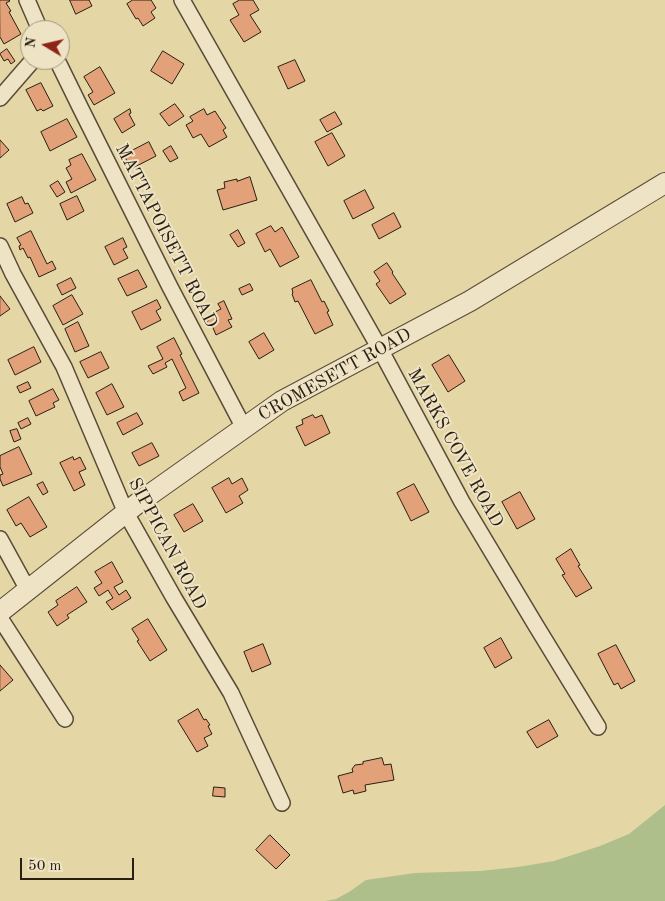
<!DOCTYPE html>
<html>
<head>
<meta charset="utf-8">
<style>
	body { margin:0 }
	#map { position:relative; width:665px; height:901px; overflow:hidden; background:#e5d6a6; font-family:"Old Standard TT",serif }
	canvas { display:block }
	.north { position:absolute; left:20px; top:20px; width:50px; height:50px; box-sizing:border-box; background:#eee4c5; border:1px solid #9f957d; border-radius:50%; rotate:279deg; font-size:14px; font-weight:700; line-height:20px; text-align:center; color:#281e12 }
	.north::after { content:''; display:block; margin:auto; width:18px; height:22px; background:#8f2418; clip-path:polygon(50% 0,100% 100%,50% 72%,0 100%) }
	.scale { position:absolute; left:20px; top:858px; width:114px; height:22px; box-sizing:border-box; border:2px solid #281e12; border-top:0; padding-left:6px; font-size:15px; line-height:18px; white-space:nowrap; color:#281e12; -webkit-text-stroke:4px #eee4c5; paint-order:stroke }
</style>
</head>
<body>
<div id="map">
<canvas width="665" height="901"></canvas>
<div class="north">N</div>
<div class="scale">50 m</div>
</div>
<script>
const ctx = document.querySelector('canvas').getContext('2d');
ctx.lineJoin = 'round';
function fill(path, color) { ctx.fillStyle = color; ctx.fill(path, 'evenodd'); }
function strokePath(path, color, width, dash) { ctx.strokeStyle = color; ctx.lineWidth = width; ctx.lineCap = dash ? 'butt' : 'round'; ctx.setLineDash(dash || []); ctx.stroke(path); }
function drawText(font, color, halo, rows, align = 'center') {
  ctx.font = font + ' "Old Standard TT",serif'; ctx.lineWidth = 4; ctx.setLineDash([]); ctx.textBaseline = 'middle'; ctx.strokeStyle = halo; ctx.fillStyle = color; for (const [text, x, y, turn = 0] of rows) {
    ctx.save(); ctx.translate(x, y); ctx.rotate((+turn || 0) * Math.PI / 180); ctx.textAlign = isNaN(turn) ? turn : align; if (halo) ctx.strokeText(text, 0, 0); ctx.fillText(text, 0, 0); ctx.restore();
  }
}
fill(new Path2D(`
	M665,805V901H325L336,899L349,892L366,880L415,873L480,871L518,867L554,861L600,846L629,834Z`), '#aebf8c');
const building = new Path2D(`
	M0,0H9L10,1L6,3L11,11L9,12L21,34L4,44L0,37Z
	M70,0H89L92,6L76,14Z
	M133,0H151L156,8L151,12L155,18L143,26L138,18L136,19L127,4Z
	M240,0H253L259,10L250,15L261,32L244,42L230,20L239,15L233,4Z
	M7,49L15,61L11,64L8,59L4,61L0,54Z
	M163,51L184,64L172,84L151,71Z
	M295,60L305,81L288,89L278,67Z
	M100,67L115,93L94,105L88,95L93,92L84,77Z
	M41,83L53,106L43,111L41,109L37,111L26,90Z
	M175,104L184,116L169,126L160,114Z
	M130,109L131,113L129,114L135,125L122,133L114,119Z
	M204,109L207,115L215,111L226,128L223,130L227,137L209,147L201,134L193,138L186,125L193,121L190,117Z
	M335,112L342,124L327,132L320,120Z
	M67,119L77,137L50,151L41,132Z
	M332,133L345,156L328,166L315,142Z
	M0,140L9,150L0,158Z
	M149,142L156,156L131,169L124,155Z
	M171,146L178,158L170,162L163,151Z
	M82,154L96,180L71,193L66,182L72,179L66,168L71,165L69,160Z
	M250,177L257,200L223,210L217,190L225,188L224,182L237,179V181Z
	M58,181L65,192L57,197L50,186Z
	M365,190L374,208L353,219L344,201Z
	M77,196L84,211L67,220L60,204Z
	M22,197L25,204L28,203L33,213L15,222L7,204Z
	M394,213L401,227L379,239L372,225Z
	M271,226L275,232L282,227L299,257L280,267L270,249L265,252L256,234Z
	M238,230L245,243L238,247L230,235Z
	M31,231L47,264L52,261L56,269L39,277L30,257L28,258L23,248L20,250L19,246L21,245L17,238Z
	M123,238L127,247L123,249L128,258L114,265L105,247Z
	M387,263L393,272L392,273L406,294L390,304L376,284L380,281L374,272Z
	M138,270L147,287L127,296L118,279Z
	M71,278L76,288L62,295L57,285Z
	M311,280L322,302L324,301L329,311L327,312L333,325L315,334L298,301L295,302L292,294L293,293L292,289Z
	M250,284L253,290L242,295L239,289Z
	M72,295L83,314L63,325L53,306Z
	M0,296L10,309L0,316Z
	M157,300L161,308L156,311L161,320L141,330L132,312Z
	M224,301L232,319L228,320L232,327L216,335L211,323L208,324L207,321L209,320L207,316L221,309L218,304Z
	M78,322L89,346L75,352L65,329Z
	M264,333L274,350L259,359L249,342Z
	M174,338L182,354L180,355L199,393L183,401L179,392L186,388L172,359L165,363L167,367L153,374L148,366L163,359L157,347Z
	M34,347L41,362L15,375L8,360Z
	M101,352L109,368L88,378L80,362Z
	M449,355L465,381L448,392L432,365Z
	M28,382L31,388L20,393L17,387Z
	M112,384L124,407L107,415L96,393Z
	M53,389L59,400L53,403L55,407L36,416L29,401Z
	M137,413L143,424L123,435L117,423Z
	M313,415L315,418L322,415L330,433L305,446L296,427L303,424L302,420Z
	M28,418L31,424L21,429L18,423Z
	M17,429L21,439L14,442L10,431Z
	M152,443L159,456L139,466L132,453Z
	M19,447L32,474L3,486L0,479V475L3,474L0,467V456Z
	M73,457L74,460L80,457L86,469L79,472L85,485L74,491L60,463Z
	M229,478L232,484L242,478L248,490L239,496L243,503L226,513L212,488Z
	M43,482L48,492L43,495L37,485Z
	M414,484L429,512L411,521L397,493Z
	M520,492L535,519L517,529L502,502Z
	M29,497L47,527L30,537L21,523L16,526L7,510Z
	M193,504L203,521L184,532L174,515Z
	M571,549L580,565L578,566L592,588L576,597L562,575L565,574L556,559Z
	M112,562L123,582L114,587L119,595L126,590L131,598L112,610L106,602L113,598L108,590L99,596L94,588L102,583L95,572Z
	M77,587L87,602L67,615L69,618L57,626L48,612L58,605L56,601Z
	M148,619L167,650L150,661L137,641L139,640L132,629Z
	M501,638L512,658L495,668L484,648Z
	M263,644L271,664L252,672L244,652Z
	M616,645L635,681L621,689L618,683L614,685L598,654Z
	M0,665L13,680L0,691Z
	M198,709L204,720L206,719L210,725L208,726L212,734L204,738L208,746L197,752L178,721Z
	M549,720L558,736L537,748L527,732Z
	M382,758L384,765L391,764L394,780L365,785L366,791L354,794L353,790L343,793L338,776L353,772L352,769L355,765L363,764V762Z
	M214,787L225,788V797L213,796Z
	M270,835L290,855L276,869L256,850Z`);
fill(building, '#e2a178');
strokePath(building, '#281e12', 1);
const minor = new Path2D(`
	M27,0L40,30
	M182,0L380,349L462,502L535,624L598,727
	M57,60L81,109L170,287L244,428
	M0,98L33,60
	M0,246L13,274L64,367L126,513L174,598L231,693L282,803
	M0,539L28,590
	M0,618L65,719`);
const tertiary = new Path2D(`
	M0,612L138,503L282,401L470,301L665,183`);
strokePath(minor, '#574c37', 18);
strokePath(tertiary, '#574c37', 22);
strokePath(minor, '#eee4c5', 15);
strokePath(tertiary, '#eee4c5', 20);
drawText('18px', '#281e12', '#eee4c5', [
	["MATTAPOISETT ROAD",166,236,63],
	["CROMESETT ROAD",335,375,-29],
	["MARKS COVE ROAD",455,448,61],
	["SIPPICAN ROAD",167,544,62]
]);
</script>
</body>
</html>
